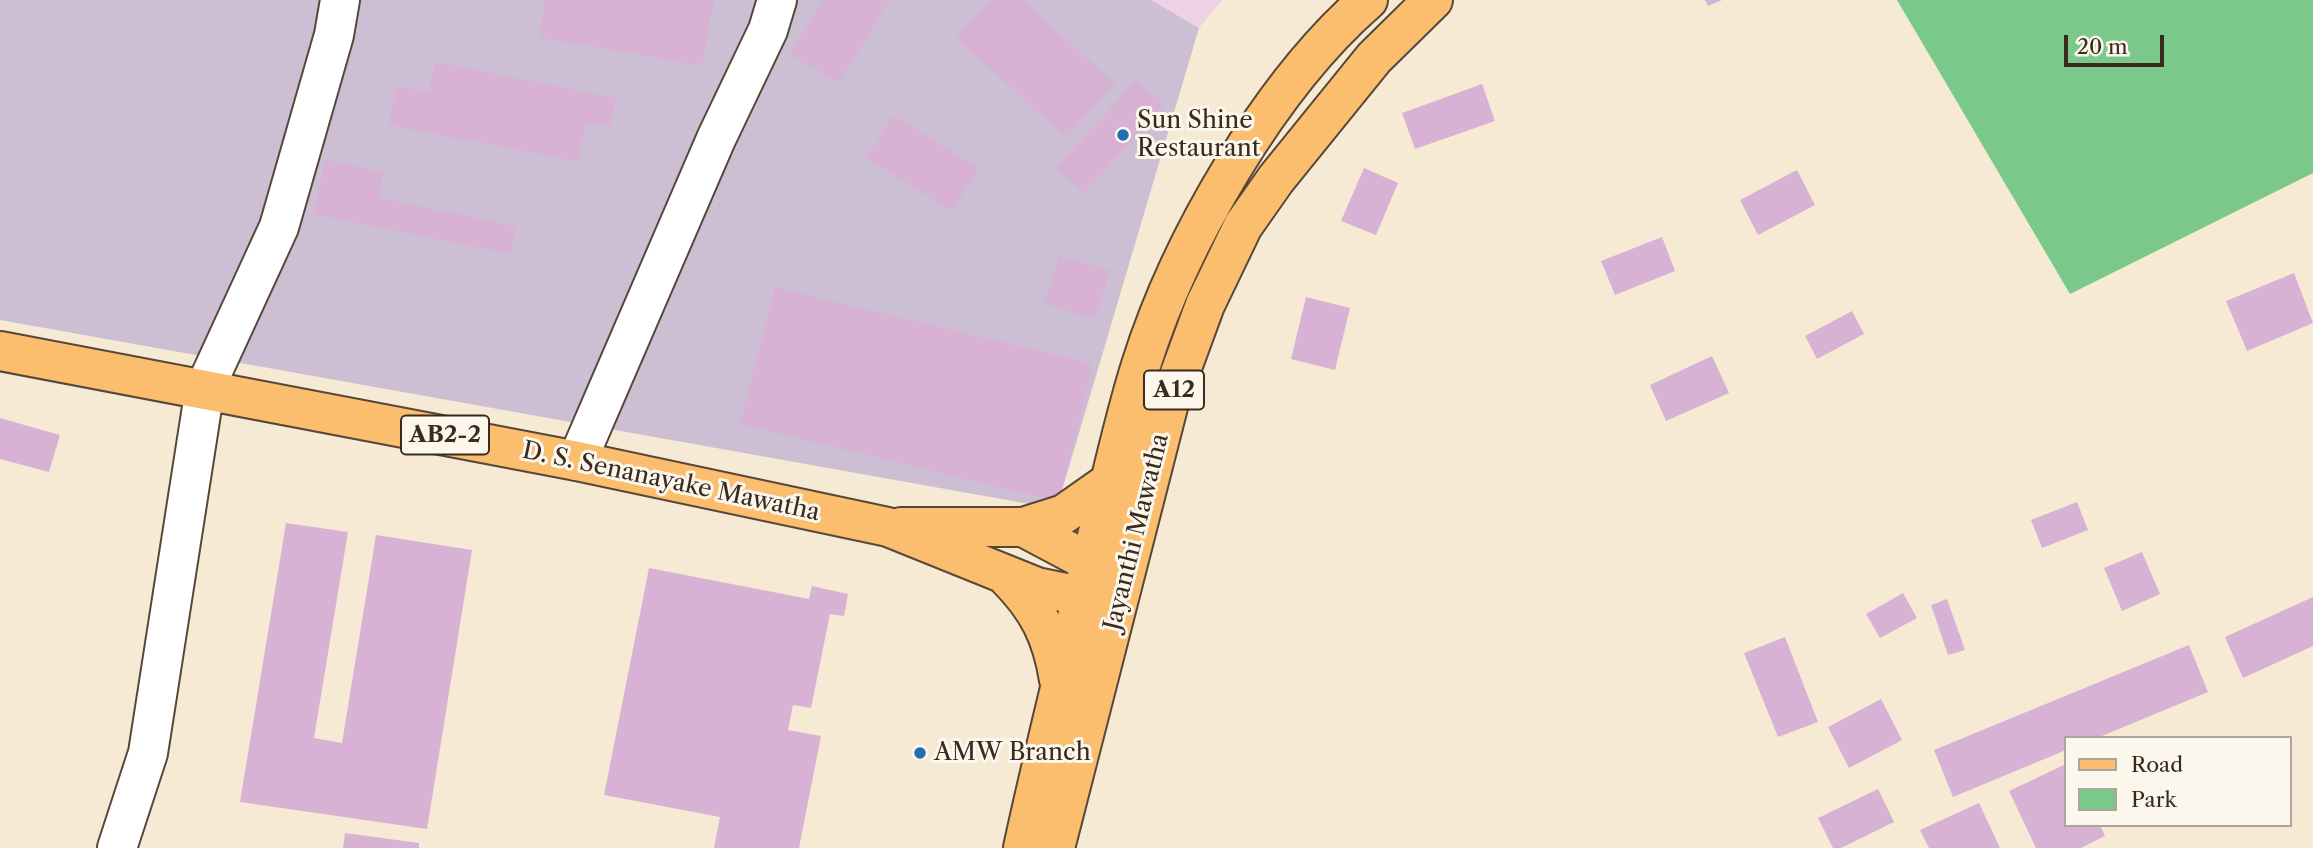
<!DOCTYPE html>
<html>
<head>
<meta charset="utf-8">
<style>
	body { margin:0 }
	#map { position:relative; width:2313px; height:848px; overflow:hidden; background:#f6ead5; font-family:"Libre Caslon Text",serif }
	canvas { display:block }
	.legend { position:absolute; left:2064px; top:736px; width:228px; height:91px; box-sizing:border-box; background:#fbf7ec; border:2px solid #aea59a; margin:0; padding:9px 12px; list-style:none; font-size:21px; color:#3b2a1e }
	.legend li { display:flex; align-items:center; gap:14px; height:35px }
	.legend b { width:35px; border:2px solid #aea59a }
	.scale { position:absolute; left:2064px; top:35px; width:100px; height:32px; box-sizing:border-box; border:4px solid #3b2a1e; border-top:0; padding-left:9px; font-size:21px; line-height:24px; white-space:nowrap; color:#3b2a1e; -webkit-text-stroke:5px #fbf7ec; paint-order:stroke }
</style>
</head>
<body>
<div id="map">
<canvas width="2313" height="848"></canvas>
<ul class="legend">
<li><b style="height:9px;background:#fbbe6e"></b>Road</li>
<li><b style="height:19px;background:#7ac98a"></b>Park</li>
</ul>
<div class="scale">20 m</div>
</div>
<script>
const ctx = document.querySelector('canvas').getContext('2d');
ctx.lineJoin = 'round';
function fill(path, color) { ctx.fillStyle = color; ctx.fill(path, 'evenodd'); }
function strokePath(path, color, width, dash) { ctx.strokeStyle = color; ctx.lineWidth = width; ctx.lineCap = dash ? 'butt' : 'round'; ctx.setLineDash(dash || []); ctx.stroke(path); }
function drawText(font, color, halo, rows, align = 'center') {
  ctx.font = font + ' "Libre Caslon Text",serif'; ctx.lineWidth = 6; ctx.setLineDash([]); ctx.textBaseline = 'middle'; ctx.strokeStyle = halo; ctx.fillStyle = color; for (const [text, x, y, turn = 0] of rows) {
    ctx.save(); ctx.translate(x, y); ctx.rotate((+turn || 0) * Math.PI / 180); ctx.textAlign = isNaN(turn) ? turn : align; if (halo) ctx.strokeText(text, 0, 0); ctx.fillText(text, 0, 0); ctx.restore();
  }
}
fill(new Path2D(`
	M1151,0H1222L1199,28Z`), '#eed0e7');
fill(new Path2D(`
	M0,0H1151L1199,28L1063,487L1035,505L0,320Z`), '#ccbed3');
fill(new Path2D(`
	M1897,0H2313V173L2070,294Z`), '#7ac98a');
fill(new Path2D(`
	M545,0H714L702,66L539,37Z
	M823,0H890L839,83L790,54Z
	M991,0H1022L1115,83L1066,138L956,38Z
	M1705,0H1722L1708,6Z
	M435,62L616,98L611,126L586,123L578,162L389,125L396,86L429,92Z
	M1136,80L1164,105L1084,193L1056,168Z
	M1482,84L1495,121L1415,149L1402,113Z
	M893,115L979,168L952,211L866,158Z
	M325,160L384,172L379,198L516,226L510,254L314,214Z
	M1364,168L1398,183L1376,235L1341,221Z
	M1797,170L1815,205L1758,235L1740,200Z
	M1662,237L1675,271L1615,295L1601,261Z
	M1059,256L1110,270L1095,319L1044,304Z
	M2294,273L2313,323L2247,351L2226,301Z
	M775,287L1093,364L1059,502L740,424Z
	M1306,297L1350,308L1335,370L1291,359Z
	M1852,311L1864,334L1817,359L1805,336Z
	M1712,356L1729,393L1666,421L1650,385Z
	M0,418L60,435L49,472L0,459Z
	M2077,502L2088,530L2042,548L2031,520Z
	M286,523L348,532L314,738L342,743L376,535L472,550L427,829L240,802Z
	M2142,552L2160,594L2122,611L2104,568Z
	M649,568L809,599L812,586L848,594L844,616L830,614L811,708L793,705L788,730L821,736L799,848H714L720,817L604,795Z
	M1903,593L1917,618L1880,638L1866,614Z
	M2313,597V646L2243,678L2225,637Z
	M1947,599L1965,650L1948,655L1931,605Z
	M1785,637L1818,722L1778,737L1744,653Z
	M2189,645L2208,692L2097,738H2066V750L1953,797L1934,750Z
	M1881,699L1902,740L1849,768L1828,727Z
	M2066,764V825H2100L2105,836L2081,848H2036L2009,791Z
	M1878,789L1894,822L1841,848H1833L1818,818Z
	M1979,803L2000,848H1929L1920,830Z
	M345,833L419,843V848H343Z`), '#d7b2d4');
const minor = new Path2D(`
	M577,461L716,139L768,30L777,0
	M117,848L148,753L205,388L279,227L334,35L340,0`);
const major = new Path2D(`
	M0,351L577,461L888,527L1037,587L1115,603
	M901,527H1023L1091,563L1121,570
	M1023,527L1064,514L1111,481
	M1006,576C1038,608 1052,636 1059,680`);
const highway = new Path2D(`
	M1023,848C1044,751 1068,656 1091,560C1108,495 1121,428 1141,365C1180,241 1270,85 1368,0
	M1055,848L1169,403L1205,305L1243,226L1276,179L1374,58L1433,0`);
strokePath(minor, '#574739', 42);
strokePath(major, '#574739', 42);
strokePath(highway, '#574739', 42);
strokePath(minor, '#fff', 38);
strokePath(major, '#fbbe6e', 38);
strokePath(highway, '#fbbe6e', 38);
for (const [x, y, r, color] of [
	[1123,135,7,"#1f6fb2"],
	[920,753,7,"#1f6fb2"]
]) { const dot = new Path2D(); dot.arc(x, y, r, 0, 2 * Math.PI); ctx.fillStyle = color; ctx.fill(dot); strokePath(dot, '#fbf7ec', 2.5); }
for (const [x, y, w] of [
	[1174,390,60],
	[445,435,88]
]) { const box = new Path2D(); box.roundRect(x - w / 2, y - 19.5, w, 39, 5); ctx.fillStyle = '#fbf7ec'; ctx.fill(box); strokePath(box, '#3b2a1e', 2); }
drawText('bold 23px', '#3b2a1e', null, [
	["A12",1174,390],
	["AB2-2",445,435]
]);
drawText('24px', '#3b2a1e', '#fbf7ec', [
	["Sun Shine",1137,121],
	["Restaurant",1137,149],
	["AMW Branch",934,753]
], 'left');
drawText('24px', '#3b2a1e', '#fbf7ec', [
	["D. S. Senanayake Mawatha",671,482,12],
	["Jayanthi Mawatha",1137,532,-76]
]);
</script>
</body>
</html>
